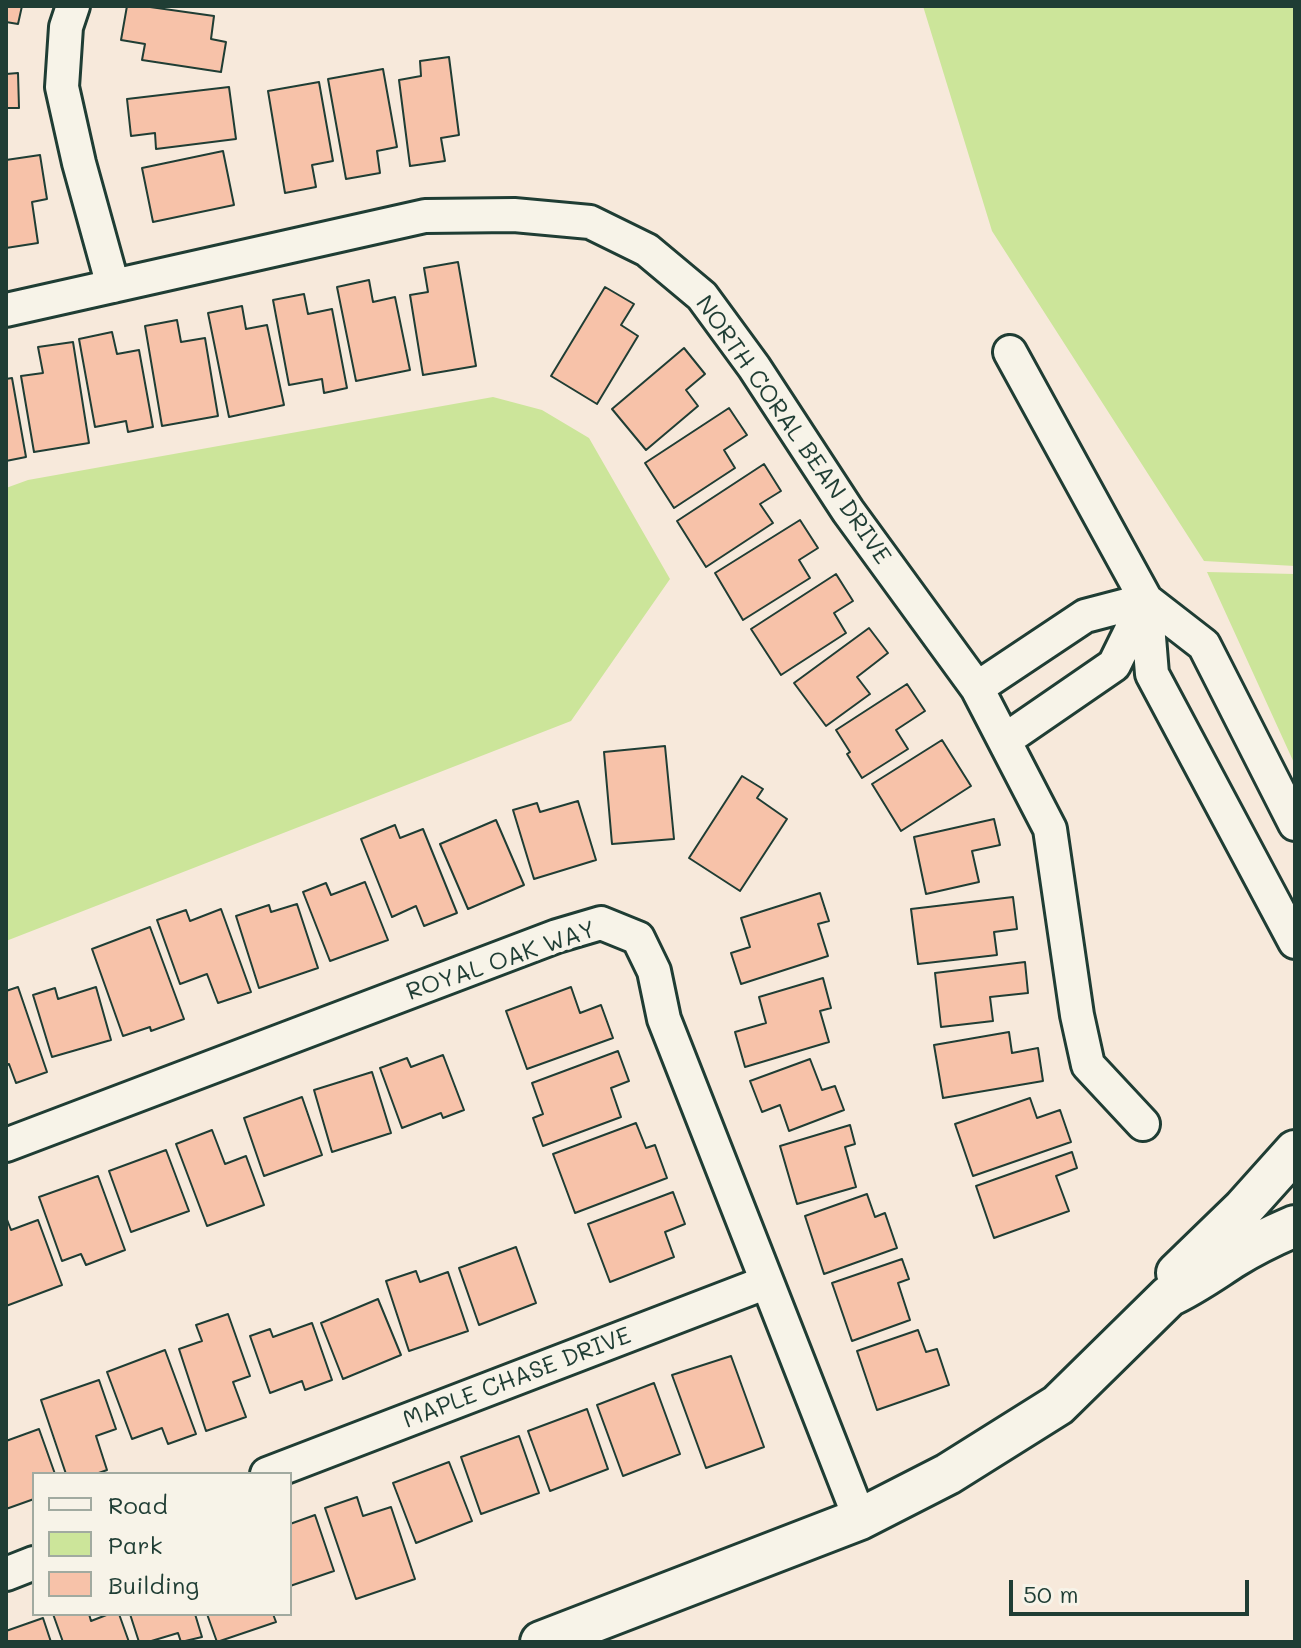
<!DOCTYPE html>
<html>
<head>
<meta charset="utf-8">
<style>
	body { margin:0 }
	#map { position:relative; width:1301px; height:1648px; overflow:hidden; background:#f7e9db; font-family:Mali,sans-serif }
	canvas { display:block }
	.frame { position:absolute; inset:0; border:8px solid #1f3d34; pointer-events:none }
	.legend { position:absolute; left:32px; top:1472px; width:260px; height:144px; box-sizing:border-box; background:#f7f3e8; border:2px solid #a1aaa0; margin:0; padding:10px 14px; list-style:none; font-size:24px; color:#1f3d34 }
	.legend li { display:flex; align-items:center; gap:16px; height:40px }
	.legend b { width:40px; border:2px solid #a1aaa0 }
	.scale { position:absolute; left:1009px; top:1580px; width:240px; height:36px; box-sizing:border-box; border:4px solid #1f3d34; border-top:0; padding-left:10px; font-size:24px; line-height:28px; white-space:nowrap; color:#1f3d34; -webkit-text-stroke:6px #f7f3e8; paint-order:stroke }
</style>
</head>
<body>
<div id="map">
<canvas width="1301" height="1648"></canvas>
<div class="frame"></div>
<ul class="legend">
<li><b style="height:10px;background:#f7f3e8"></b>Road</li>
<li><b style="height:22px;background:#cce59a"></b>Park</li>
<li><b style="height:22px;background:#f7c2a9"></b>Building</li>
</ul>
<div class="scale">50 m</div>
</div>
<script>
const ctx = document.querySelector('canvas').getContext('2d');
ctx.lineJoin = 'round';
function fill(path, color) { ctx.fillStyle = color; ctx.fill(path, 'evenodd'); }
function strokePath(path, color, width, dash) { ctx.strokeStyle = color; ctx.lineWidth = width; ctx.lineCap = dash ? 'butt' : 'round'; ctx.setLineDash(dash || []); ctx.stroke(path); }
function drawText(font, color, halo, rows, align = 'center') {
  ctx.font = font + ' Mali,sans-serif'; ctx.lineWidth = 8; ctx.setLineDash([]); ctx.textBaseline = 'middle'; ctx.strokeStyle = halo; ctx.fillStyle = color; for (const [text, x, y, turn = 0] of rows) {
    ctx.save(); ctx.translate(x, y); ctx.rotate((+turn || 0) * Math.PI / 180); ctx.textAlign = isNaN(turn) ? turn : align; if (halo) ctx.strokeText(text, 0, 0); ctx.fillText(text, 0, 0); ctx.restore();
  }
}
fill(new Path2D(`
	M923,6H1295V566L1204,561L992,231Z
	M493,397L542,410L589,438L670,579L571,721L6,941V488L28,480Z
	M1207,572L1295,574V765Z`), '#cce59a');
const building = new Path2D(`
	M6,6H22L18,24L6,22Z
	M127,6H143L214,16L211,39L226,42L221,72L142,60L145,44L121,40Z
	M449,57L459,135L441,138L445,161L410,166L399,80L421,76L420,61Z
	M383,69L397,147L377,151L380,173L346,179L328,79Z
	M18,73L19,108H6V74Z
	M319,82L333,161L312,165L316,187L285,193L268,91Z
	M229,87L236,139L156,149L155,133L131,136L127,99Z
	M223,151L234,205L153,222L142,168Z
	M40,155L47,199L32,202L38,243L6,248V160Z
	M458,262L476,366L423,375L410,295L428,292L424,268Z
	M369,280L373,302L395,297L410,370L356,381L337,287Z
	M605,287L634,304L621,325L638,336L597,404L551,376Z
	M304,294L308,314L332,309L347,388L324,393L322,379L289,385L273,300Z
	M242,306L246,329L267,325L284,405L229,417L208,313Z
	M177,320L181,342L205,338L218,416L162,426L145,326Z
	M112,332L117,354L139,350L153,427L128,432L126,421L95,427L79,339Z
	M73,342L89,443L34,452L21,376L43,373L38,347Z
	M684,348L705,374L686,390L698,406L646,450L612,409Z
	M12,378L26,457L6,461V379Z
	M729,408L747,435L724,450L735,468L674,508L645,463Z
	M764,464L781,491L760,504L773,523L706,567L677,521Z
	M800,520L818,548L799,560L810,578L743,620L715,573Z
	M836,574L853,601L834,613L846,633L781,675L751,629Z
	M869,628L888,653L857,677L870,694L826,726L794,683Z
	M907,684L925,711L896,730L908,749L862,778L847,754L850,752L836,730Z
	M942,740L971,786L901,831L872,784Z
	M665,746L674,839L612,844L604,752Z
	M742,776L763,789L757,798L787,819L740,891L689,858Z
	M578,801L596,860L534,879L513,810L537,803L540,812Z
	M994,819L1000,845L972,851L979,882L926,894L914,837Z
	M496,820L524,885L468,909L440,844Z
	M395,825L400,838L423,829L457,913L424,926L416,906L392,917L361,839Z
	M365,882L388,940L330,961L303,892L326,883L331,895Z
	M820,893L829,921L818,924L828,956L741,984L731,953L750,947L741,918Z
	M1013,897L1017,929L994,932L997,955L918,964L911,909Z
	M297,904L318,968L259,988L236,916L269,905L271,912Z
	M221,909L251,992L218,1003L207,974L180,984L157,920L186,910L190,921Z
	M150,927L184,1019L151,1031L150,1027L123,1036L92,949Z
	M1025,962L1028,993L990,997L993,1021L941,1027L935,973Z
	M823,978L831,1008L820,1011L829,1042L745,1067L735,1032L766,1023L759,997Z
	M18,987L47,1072L16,1083L9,1064L6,1065V991Z
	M96,987L111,1040L52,1057L33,995L55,988L58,999Z
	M571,987L580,1013L601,1005L613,1038L527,1069L506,1011Z
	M1009,1032L1012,1053L1038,1048L1043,1081L943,1098L934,1045Z
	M618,1051L629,1081L611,1088L621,1117L543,1146L533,1118L543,1114L532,1083Z
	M443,1055L464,1110L443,1118L441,1113L402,1128L380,1068L407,1058L411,1067Z
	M810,1059L822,1090L835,1086L844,1110L789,1131L780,1105L762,1112L750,1081Z
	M372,1072L391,1133L332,1152L314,1090Z
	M302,1097L322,1155L264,1176L244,1118Z
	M1030,1098L1037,1118L1060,1110L1071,1142L973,1176L955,1124Z
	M636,1123L646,1148L655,1145L667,1178L575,1213L553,1154Z
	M850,1125L855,1144L845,1147L856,1187L797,1204L780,1146Z
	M212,1130L225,1164L246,1156L264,1205L207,1226L176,1144Z
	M166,1150L189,1211L131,1232L109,1171Z
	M1072,1152L1077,1168L1056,1176L1069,1211L994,1238L976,1186Z
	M98,1176L125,1250L86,1265L81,1254L62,1261L39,1197Z
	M673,1192L685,1224L665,1232L674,1257L610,1282L588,1224Z
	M867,1194L875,1217L885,1213L897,1248L824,1274L805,1216Z
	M6,1217L11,1230L38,1220L62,1285L6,1306Z
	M516,1247L536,1303L479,1325L459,1268Z
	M902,1259L909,1279L898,1283L910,1320L852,1341L832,1283Z
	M416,1271L420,1282L448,1272L468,1331L409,1351L386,1281Z
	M378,1299L401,1355L343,1379L321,1323Z
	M228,1314L250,1376L233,1382L246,1417L206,1431L179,1349L202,1341L196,1325Z
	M312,1323L332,1380L305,1390L302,1381L270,1393L250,1336L270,1329L273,1337Z
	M918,1330L926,1352L937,1349L949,1385L877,1410L857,1351Z
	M165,1350L196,1434L168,1444L162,1428L132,1439L107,1372Z
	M731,1356L764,1447L706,1468L672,1375Z
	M99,1380L116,1429L96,1436L107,1470L96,1474H66L41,1400Z
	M654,1383L680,1454L623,1476L597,1405Z
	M587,1409L608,1469L550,1491L528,1431Z
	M39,1429L55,1474H34V1499L6,1509V1441Z
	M519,1436L539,1493L481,1514L461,1457Z
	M449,1462L472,1521L416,1543L393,1483Z
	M357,1497L363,1516L391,1507L415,1579L356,1599L325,1508Z
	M315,1515L334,1571L290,1586V1524Z
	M53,1614H89L91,1621L109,1614H119L129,1642H63Z
	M130,1614H195L202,1637L181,1642L178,1633L148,1642H139Z
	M207,1614H273L276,1622L217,1642Z
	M43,1618L51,1642H6V1631Z`);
fill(building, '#f7c2a9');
strokePath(building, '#1f3d34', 2);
const minor = new Path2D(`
	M73,6L66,27L62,87L79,163L113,286
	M6,310L425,216L514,215L590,222L647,250L702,296L754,367L848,511L977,688L1050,829L1077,1015L1088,1065L1143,1124
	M1010,352L1146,600L1204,645L1295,824
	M1146,600L1152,674L1295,942
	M977,688L1085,616L1146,600
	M1005,740L1114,665L1146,600
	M6,1145L557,936L601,923L638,938L654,971L664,1019L860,1519
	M267,1474L767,1282
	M6,1574L34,1563`);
const tertiary = new Path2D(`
	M1177,1273L1243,1209L1295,1151
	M541,1642L860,1519L948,1474L1058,1405L1169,1296C1193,1285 1212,1271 1234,1257C1253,1245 1274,1235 1295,1226`);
strokePath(minor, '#1f3d34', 38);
strokePath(tertiary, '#1f3d34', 46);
strokePath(minor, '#f7f3e8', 32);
strokePath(tertiary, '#f7f3e8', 40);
drawText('24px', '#1f3d34', '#f7f3e8', [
	["NORTH CORAL BEAN DRIVE",793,430,55],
	["ROYAL OAK WAY",501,961,-19],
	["MAPLE CHASE DRIVE",517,1378,-21]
]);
</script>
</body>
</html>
